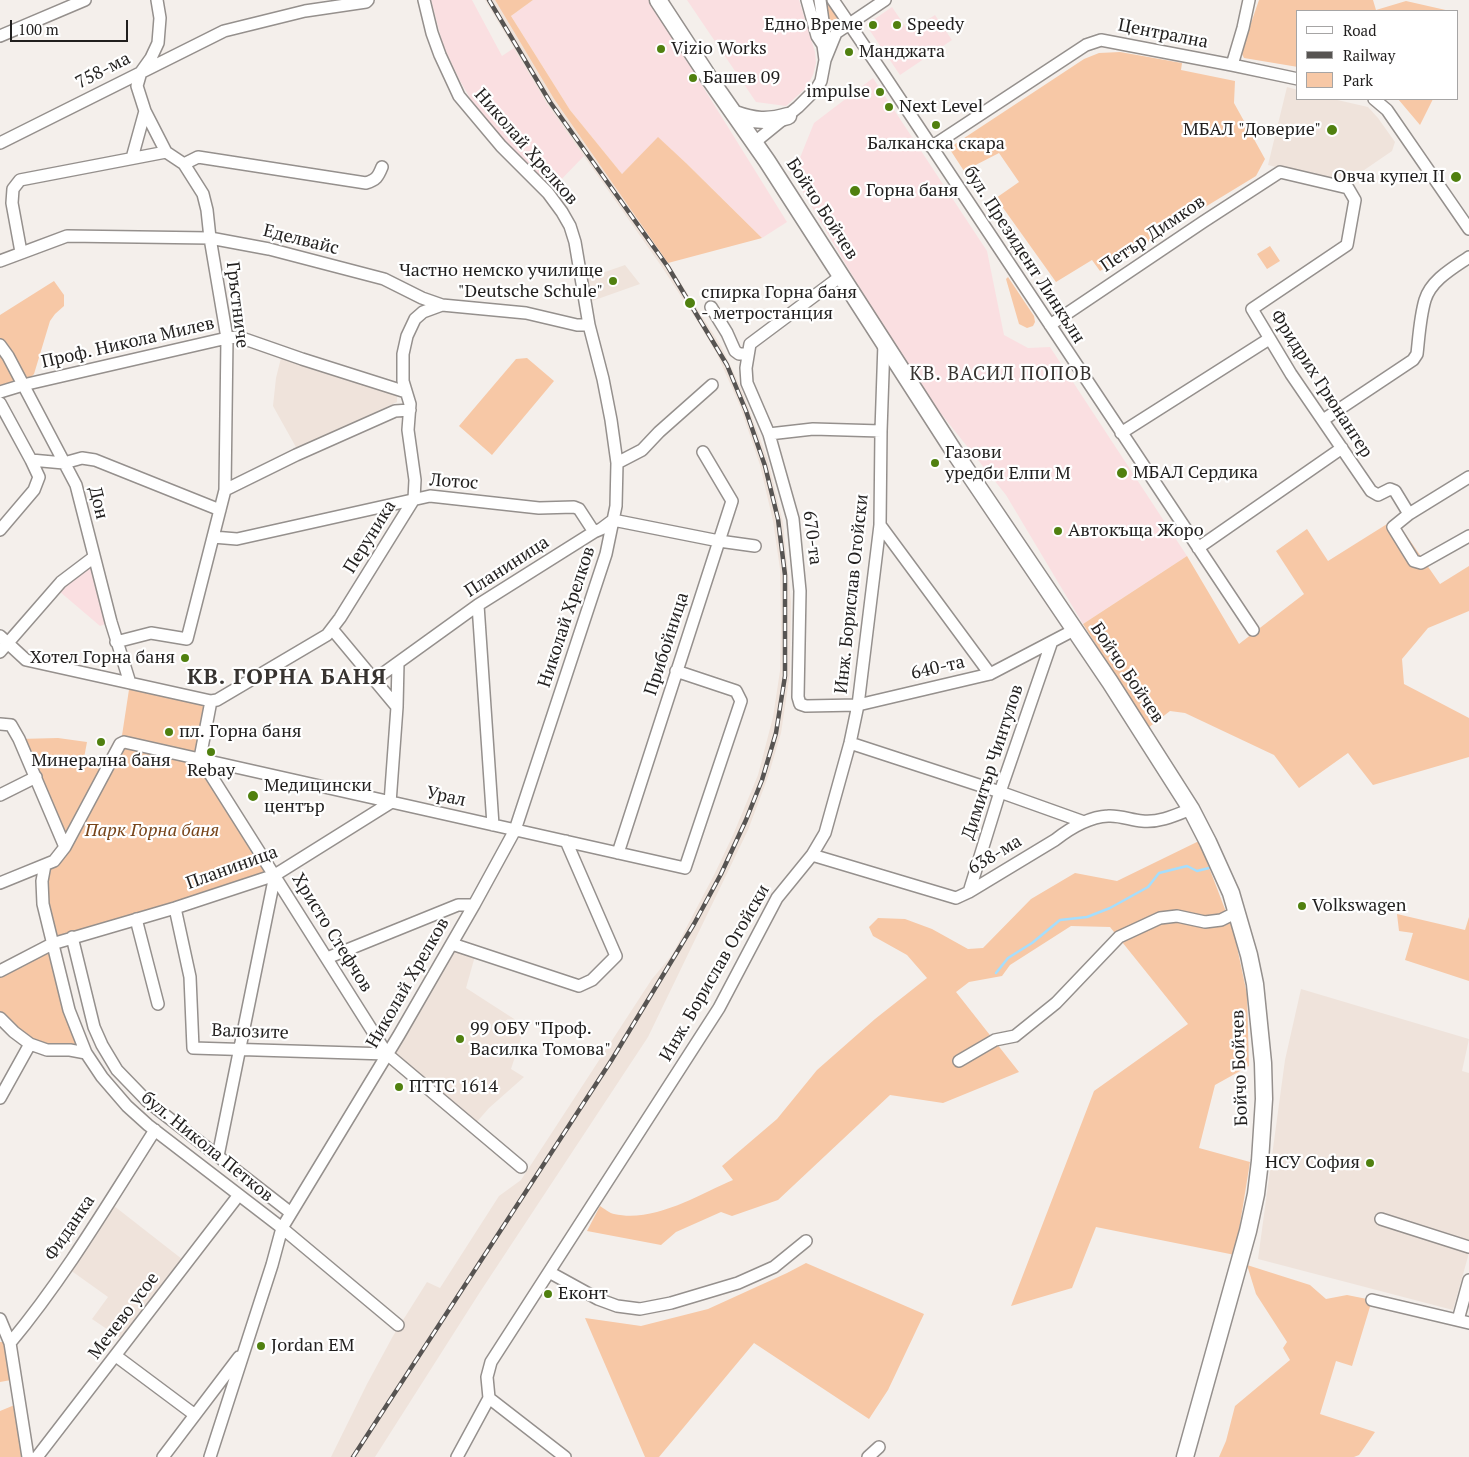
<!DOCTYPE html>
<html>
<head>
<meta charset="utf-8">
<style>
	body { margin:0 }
	#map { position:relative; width:1469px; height:1457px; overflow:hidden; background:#f4efeb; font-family:"PT Serif",serif }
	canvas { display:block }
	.legend { position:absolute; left:1296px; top:10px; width:162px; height:90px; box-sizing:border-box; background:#fff; border:1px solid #a6a5a5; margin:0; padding:6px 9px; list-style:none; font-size:15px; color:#211f1e }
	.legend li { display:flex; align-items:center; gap:10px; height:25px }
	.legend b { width:25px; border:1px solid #a6a5a5 }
	.scale { position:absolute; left:10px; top:20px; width:118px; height:22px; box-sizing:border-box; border:2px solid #211f1e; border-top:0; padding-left:6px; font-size:15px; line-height:18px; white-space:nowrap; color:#211f1e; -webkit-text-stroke:4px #fff; paint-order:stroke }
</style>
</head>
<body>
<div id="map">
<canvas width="1469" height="1457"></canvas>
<ul class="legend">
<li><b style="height:6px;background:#fff"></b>Road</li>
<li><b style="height:6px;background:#575452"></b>Railway</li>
<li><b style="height:14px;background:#f7c8a6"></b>Park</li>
</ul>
<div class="scale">100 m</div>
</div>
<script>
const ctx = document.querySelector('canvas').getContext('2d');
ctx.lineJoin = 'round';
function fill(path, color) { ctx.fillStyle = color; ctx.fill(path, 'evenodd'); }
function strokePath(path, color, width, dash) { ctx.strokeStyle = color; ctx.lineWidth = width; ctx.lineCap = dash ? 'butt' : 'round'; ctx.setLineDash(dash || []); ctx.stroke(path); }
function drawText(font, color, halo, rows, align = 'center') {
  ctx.font = font + ' "PT Serif",serif'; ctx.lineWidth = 4.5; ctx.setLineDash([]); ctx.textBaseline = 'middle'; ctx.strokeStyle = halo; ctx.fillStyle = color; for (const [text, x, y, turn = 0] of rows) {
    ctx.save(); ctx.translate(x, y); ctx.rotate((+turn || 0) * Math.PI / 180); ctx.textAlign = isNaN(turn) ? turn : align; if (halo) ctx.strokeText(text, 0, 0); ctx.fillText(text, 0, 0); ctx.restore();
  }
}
fill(new Path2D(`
	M431,0H472L502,56L514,48L548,105L584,156L552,189L537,173L516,155L478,112L459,79L443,45Z
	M533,0H649L787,222L762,238L686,163L658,138L622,174L570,110L511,16Z
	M687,0H799L815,52L816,63L813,75L806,88L786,106L756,102Z
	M892,7L909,32L935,15L952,40L900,75L866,25Z
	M873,78L987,251L1004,335L1028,348L1050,347L1187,556L1083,624L1006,495L938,410L878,319L793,175L814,123Z
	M96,556L113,621L100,626L59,591Z`), '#fadfe1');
fill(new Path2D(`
	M485,0H495L554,99L668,263L721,346L741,388L768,460L783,523L791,602L790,673L781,733L768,777L748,830L648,1037L480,1292L375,1457H331L367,1384L393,1336L427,1282L440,1288L499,1196L521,1180L652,979L672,955L715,873L733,835L758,775L773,717L780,671L781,628L780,569L773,521L760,465L740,406L717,354L699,324L662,267L548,105Z
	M1287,87L1298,90V99H1333L1368,107L1378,118L1395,142L1392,151L1354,177L1341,183L1268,165Z
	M625,265L640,284L592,301L588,278Z
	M281,358L397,395V402L297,449L273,406L276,378Z
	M455,951L475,956L466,988L525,1026L511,1069L524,1077L489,1108L475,1124L392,1053Z
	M1301,989L1469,1039L1462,1071L1469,1073V1253L1453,1310L1258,1259L1285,1060Z
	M109,1202L187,1263L126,1342L92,1319L108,1297L66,1267Z`), '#efe3db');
fill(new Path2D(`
	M495,0H533L511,16L570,110L622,174L658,137L686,163L762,238L668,263L554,99Z
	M823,0H826L840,22C839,25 833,28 830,33Z
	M1259,0H1373L1376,10L1406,1L1450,11H1298V67L1244,58L1241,52Z
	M1120,52L1182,63L1181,70L1235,81L1234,103L1265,159L1256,176L1100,271L1092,260L1056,282L996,198L1019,182L999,153L964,171L949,148L1084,59L1099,53Z
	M1398,99H1433L1420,125Z
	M1270,246L1280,261L1267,269L1257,254Z
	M1008,277L1034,316L1035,322L1033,326L1027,328L1019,324L1006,279Z
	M54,281L64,295V306L55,314L50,321L34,374L23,385L0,392V315Z
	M527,358L554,381L492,455L459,426L516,359Z
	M1395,519L1440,584L1469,566V611L1428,628L1402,659L1404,684L1469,718V757L1373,785L1348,753L1299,788L1274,755L1185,713L1170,711L1148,728L1083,624L1187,556L1239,644L1304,594L1276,551L1307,529L1328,561Z
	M130,683L211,701L200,758L275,875L52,944L86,1053L47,1050L0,1018V971L52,944L45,865L65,847L19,739L58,738L87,742L84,758L111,762L121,742Z
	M1199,841L1234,933L1247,994L1249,1066L1215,1085L1199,1148L1250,1162L1235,1255L1096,1227L1072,1288L1011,1306L1094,1091L1188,1024L1110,927L1071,926L1010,965L1002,976L969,982L956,992L1019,1072L943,1103L890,1095L778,1200L732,1216L721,1212L676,1232L661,1245L587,1231L600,1206C605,1209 609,1213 614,1214C654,1223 698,1195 733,1180L722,1166L777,1119L817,1070L875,1019L927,978L907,955L873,936L869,927L878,918L905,919L932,929L968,949L983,948L1031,899L1075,873L1117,881Z
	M1397,914L1465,930L1469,917V981L1405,960L1413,933L1399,931Z
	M806,1263L924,1314L888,1390L869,1419L754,1343L659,1457H645L585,1318L641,1326L708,1309L787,1273Z
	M1247,1265L1310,1285L1326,1299L1347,1295L1372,1300L1352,1366L1336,1361L1320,1414L1375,1432L1359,1455L1354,1457H1219L1226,1441L1235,1406L1290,1360L1283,1348L1287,1342L1256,1294Z
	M0,1342H5L11,1380L0,1382Z
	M17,1404L26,1457H0V1411Z`), '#f7c8a6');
strokePath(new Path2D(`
	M996,973L1008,958L1032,943L1060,920L1087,917L1110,908L1148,887L1159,873L1187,866L1197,871L1209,868`), '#a5defd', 2.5);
const minor = new Path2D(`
	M807,0L817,36L823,45
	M833,0L884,75L1253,630
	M0,36L85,0
	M825,60L836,33L885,0
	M1232,65L1243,28L1249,0
	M1374,99L1387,110L1469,229
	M755,142L798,107L817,88L821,81L825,60L823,45L825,35L820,0
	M0,143L224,31L305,11L366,2L368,0
	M931,147L1086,45L1101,40L1232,65L1298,79
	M132,158L145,111
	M184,164L198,157L366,183C376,180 378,177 382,167
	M21,252L12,203L13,189L20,180L166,152
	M0,261L67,236L210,238L269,249L384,279L422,298L442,305L526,313L577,325H589
	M841,276L750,344L746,368L747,383L769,434L793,519L800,591L798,697L800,704L806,706L858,705L990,674L1074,630
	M711,307L727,333L735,351L739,354H748
	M1050,325L1203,222L1280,172L1348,188L1355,200L1347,245L1252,309L1291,374L1371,491L1378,495L1390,489L1395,491L1409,514
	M0,345L8,356L76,485L111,622L130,683
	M0,392L23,385L227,338L239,337L302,359L406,392
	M0,403L31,460L39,477L34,490L0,530
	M1323,420L1413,360L1417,354C1419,336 1420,317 1425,300C1431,280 1453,268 1469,257
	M1121,433L1269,339
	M769,434L813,429L881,431
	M31,460L64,463L82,458L95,460L220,510
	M617,463L642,450L659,432L712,385
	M1469,477L1409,514L1393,527L1414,561L1421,563L1469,536
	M225,490L296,455L395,411L410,410
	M613,520L719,541L755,546
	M880,525L990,674
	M213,537L237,539L430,496L539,508L574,507L579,509L594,532
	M1198,548L1342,448
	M478,605L493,825
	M332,629L397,707
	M0,636L26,660L211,701L217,700L327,635L340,618L414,499L415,480L408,430L410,404L403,381V354L407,336L415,319L423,312L442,305
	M116,642L151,633L187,639L225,490L227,338L210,238L207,210L203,194L184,164L166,152L145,111L137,86L141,72L151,58L158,43L160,18L157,0
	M0,652L61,582L94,557
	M374,680L478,605L594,532L601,529L613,520
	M0,724L11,725L19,739L65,847
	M850,743L1000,792L1084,822
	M200,758L387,1054L521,1167
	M200,758L211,701
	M0,795L36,777
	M390,803L397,707L398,663
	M618,853L732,501L703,452
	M812,855L956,898L969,892L1055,840C1069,829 1089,817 1108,816C1119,815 1131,820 1142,821C1159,823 1176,815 1191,809
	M45,865L42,881L43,904L69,1010L86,1053L102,1077L127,1106L148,1125L282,1228L398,1325
	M0,883L54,861L65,847L120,744L124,742L685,868L741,701L736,691L676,671
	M969,892L1000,792L1051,644
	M175,908L190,977L193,1048L387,1054
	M136,919L158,1004
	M72,937L94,1027L102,1045L117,1070L147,1101L291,1213
	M452,944L579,986L592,980L616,956L566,841
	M327,958L458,905H474
	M0,971L52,944L175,908L275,875L390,803
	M0,1018L14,1032L30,1044L47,1050H70L86,1053
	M959,1061L995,1040L1015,1036L1056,1003L1119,937L1160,918L1177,916L1205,922L1221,920L1237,912
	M0,1098L30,1044
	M218,1156L275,875
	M1381,1219L1469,1247
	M549,1272L598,1299L617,1306L640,1309L671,1303L738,1283L774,1267L806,1241
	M1372,1300L1469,1323
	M0,1319L10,1343L28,1457
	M1458,1320L1469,1280
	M10,1343C65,1277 109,1202 155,1130
	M116,1356L195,1415
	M489,1398L565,1457
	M37,1457L238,1196
	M163,1457L239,1357
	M210,1457L272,1265L282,1228L399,1035L474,905L515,830L606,554L616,506L617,463L611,420L603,379L589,325L575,242L570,226L562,212L548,193L501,146L459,96L440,55L432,33L424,0
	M457,1457L489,1398L487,1377L491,1362L719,1008L777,898L812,855L825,833L850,743L858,705L880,525L881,431L884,343
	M868,1457L879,1447`);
const highway = new Path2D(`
	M658,0L709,78L767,161L955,453L1110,682L1191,809L1208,842L1231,893L1249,955L1255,984L1263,1063L1264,1099L1260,1161L1256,1194L1248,1231L1185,1457
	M735,114C754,121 768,122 788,116`);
strokePath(minor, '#95908d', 14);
strokePath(highway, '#95908d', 19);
strokePath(minor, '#fff', 11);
strokePath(highway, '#fff', 16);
const rail = new Path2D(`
	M353,1457L611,1061L694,924L721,874L746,820L762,780L776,733L785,676V575L778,519L765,466L746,411L727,365L668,267L550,102L489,0`);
strokePath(rail, '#575452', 4.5);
strokePath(rail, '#fff', 2.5, [8]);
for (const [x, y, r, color] of [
	[873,25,5,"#50800f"],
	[897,25,5,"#50800f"],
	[661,49,5,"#50800f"],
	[849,52,5,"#50800f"],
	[693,78,5,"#50800f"],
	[880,92,5,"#50800f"],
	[889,107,5,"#50800f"],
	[936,125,5,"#50800f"],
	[1332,130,6,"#50800f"],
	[1456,177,6,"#50800f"],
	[855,191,6,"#50800f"],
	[613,281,5,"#50800f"],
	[690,303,6,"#50800f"],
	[935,463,5,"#50800f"],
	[1122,473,6,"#50800f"],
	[1058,531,5,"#50800f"],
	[185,658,5,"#50800f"],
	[169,732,5,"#50800f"],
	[101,742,5,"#50800f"],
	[211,752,5,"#50800f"],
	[253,796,6,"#50800f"],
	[1302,906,5,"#50800f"],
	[460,1039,5,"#50800f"],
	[399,1087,5,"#50800f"],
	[1370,1163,5,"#50800f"],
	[548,1294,5,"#50800f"],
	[261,1346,5,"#50800f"]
]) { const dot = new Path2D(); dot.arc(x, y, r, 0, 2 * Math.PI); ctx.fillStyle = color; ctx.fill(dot); strokePath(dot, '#fff', 2); }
drawText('18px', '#211f1e', '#fff', [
	["Едно Време",863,25,"right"],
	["Speedy",907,25],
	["Vizio Works",671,49],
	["Манджата",859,52],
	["Башев 09",703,78],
	["impulse",870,92,"right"],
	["Next Level",899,107],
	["МБАЛ \"Доверие\"",1321,130,"right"],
	["Балканска скара",936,144,"center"],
	["Овча купел II",1445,177,"right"],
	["Горна баня",866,191],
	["Частно немско училище",603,271,"right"],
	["\"Deutsche Schule\"",603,292,"right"],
	["спирка Горна баня",701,293],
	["- метростанция",701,314],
	["Газови",945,453],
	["уредби Елпи М",945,474],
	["МБАЛ Сердика",1133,473],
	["Автокъща Жоро",1068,531],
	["Хотел Горна баня",175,658,"right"],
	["пл. Горна баня",179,732],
	["Минерална баня",101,761,"center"],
	["Rebay",211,771,"center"],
	["Медицински",264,786],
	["център",264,807],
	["Volkswagen",1312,906],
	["99 ОБУ \"Проф.",470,1029],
	["Василка Томова\"",470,1050],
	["ПТТС 1614",409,1087],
	["НСУ София",1360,1163,"right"],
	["Еконт",558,1294],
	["Jordan EM",271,1346]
], 'left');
drawText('18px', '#211f1e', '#fff', [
	["Централна",1163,34,11],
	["758-ма",103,71,-27],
	["Николай Хрелков",526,147,49],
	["Бойчо Бойчев",822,209,57],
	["Петър Димков",1153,234,-34],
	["Еделвайс",301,240,14],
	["бул. Президент Линкълн",1024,255,57],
	["Гръстниче",237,305,83],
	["Проф. Никола Милев",128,343,-13],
	["Фридрих Грюнангер",1321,384,57],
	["Лотос",454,482,4],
	["Дон",98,503,76],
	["Перуника",370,537,-58],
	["670-та",812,538,83],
	["Планиница",507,567,-33],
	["Инж. Борислав Огойски",852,594,-84],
	["Николай Хрелков",567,617,-72],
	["Прибойница",667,644,-72],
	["640-та",938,668,-13],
	["Бойчо Бойчев",1127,673,56],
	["Димитър Чинтулов",993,762,-72],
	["Урал",446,797,12],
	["638-ма",995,855,-31],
	["Планиница",232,868,-20],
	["Христо Стефчов",332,933,58],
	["Инж. Борислав Огойски",715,973,-60],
	["Николай Хрелков",408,983,-60],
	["Валозите",250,1032,2],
	["Бойчо Бойчев",1240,1068,-92],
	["бул. Никола Петков",207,1147,39],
	["Фиданка",70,1228,-56],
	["Мечево усое",124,1316,-53]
]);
drawText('italic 18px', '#774419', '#fff', [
	["Парк Горна баня",152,831]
]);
ctx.letterSpacing = '1px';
drawText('19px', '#373330', '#fff', [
	["КВ. ВАСИЛ ПОПОВ",1001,375]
]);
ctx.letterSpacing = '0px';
ctx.letterSpacing = '1px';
drawText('bold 22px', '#373330', '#fff', [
	["КВ. ГОРНА БАНЯ",287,678]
]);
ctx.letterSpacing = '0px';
</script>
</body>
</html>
